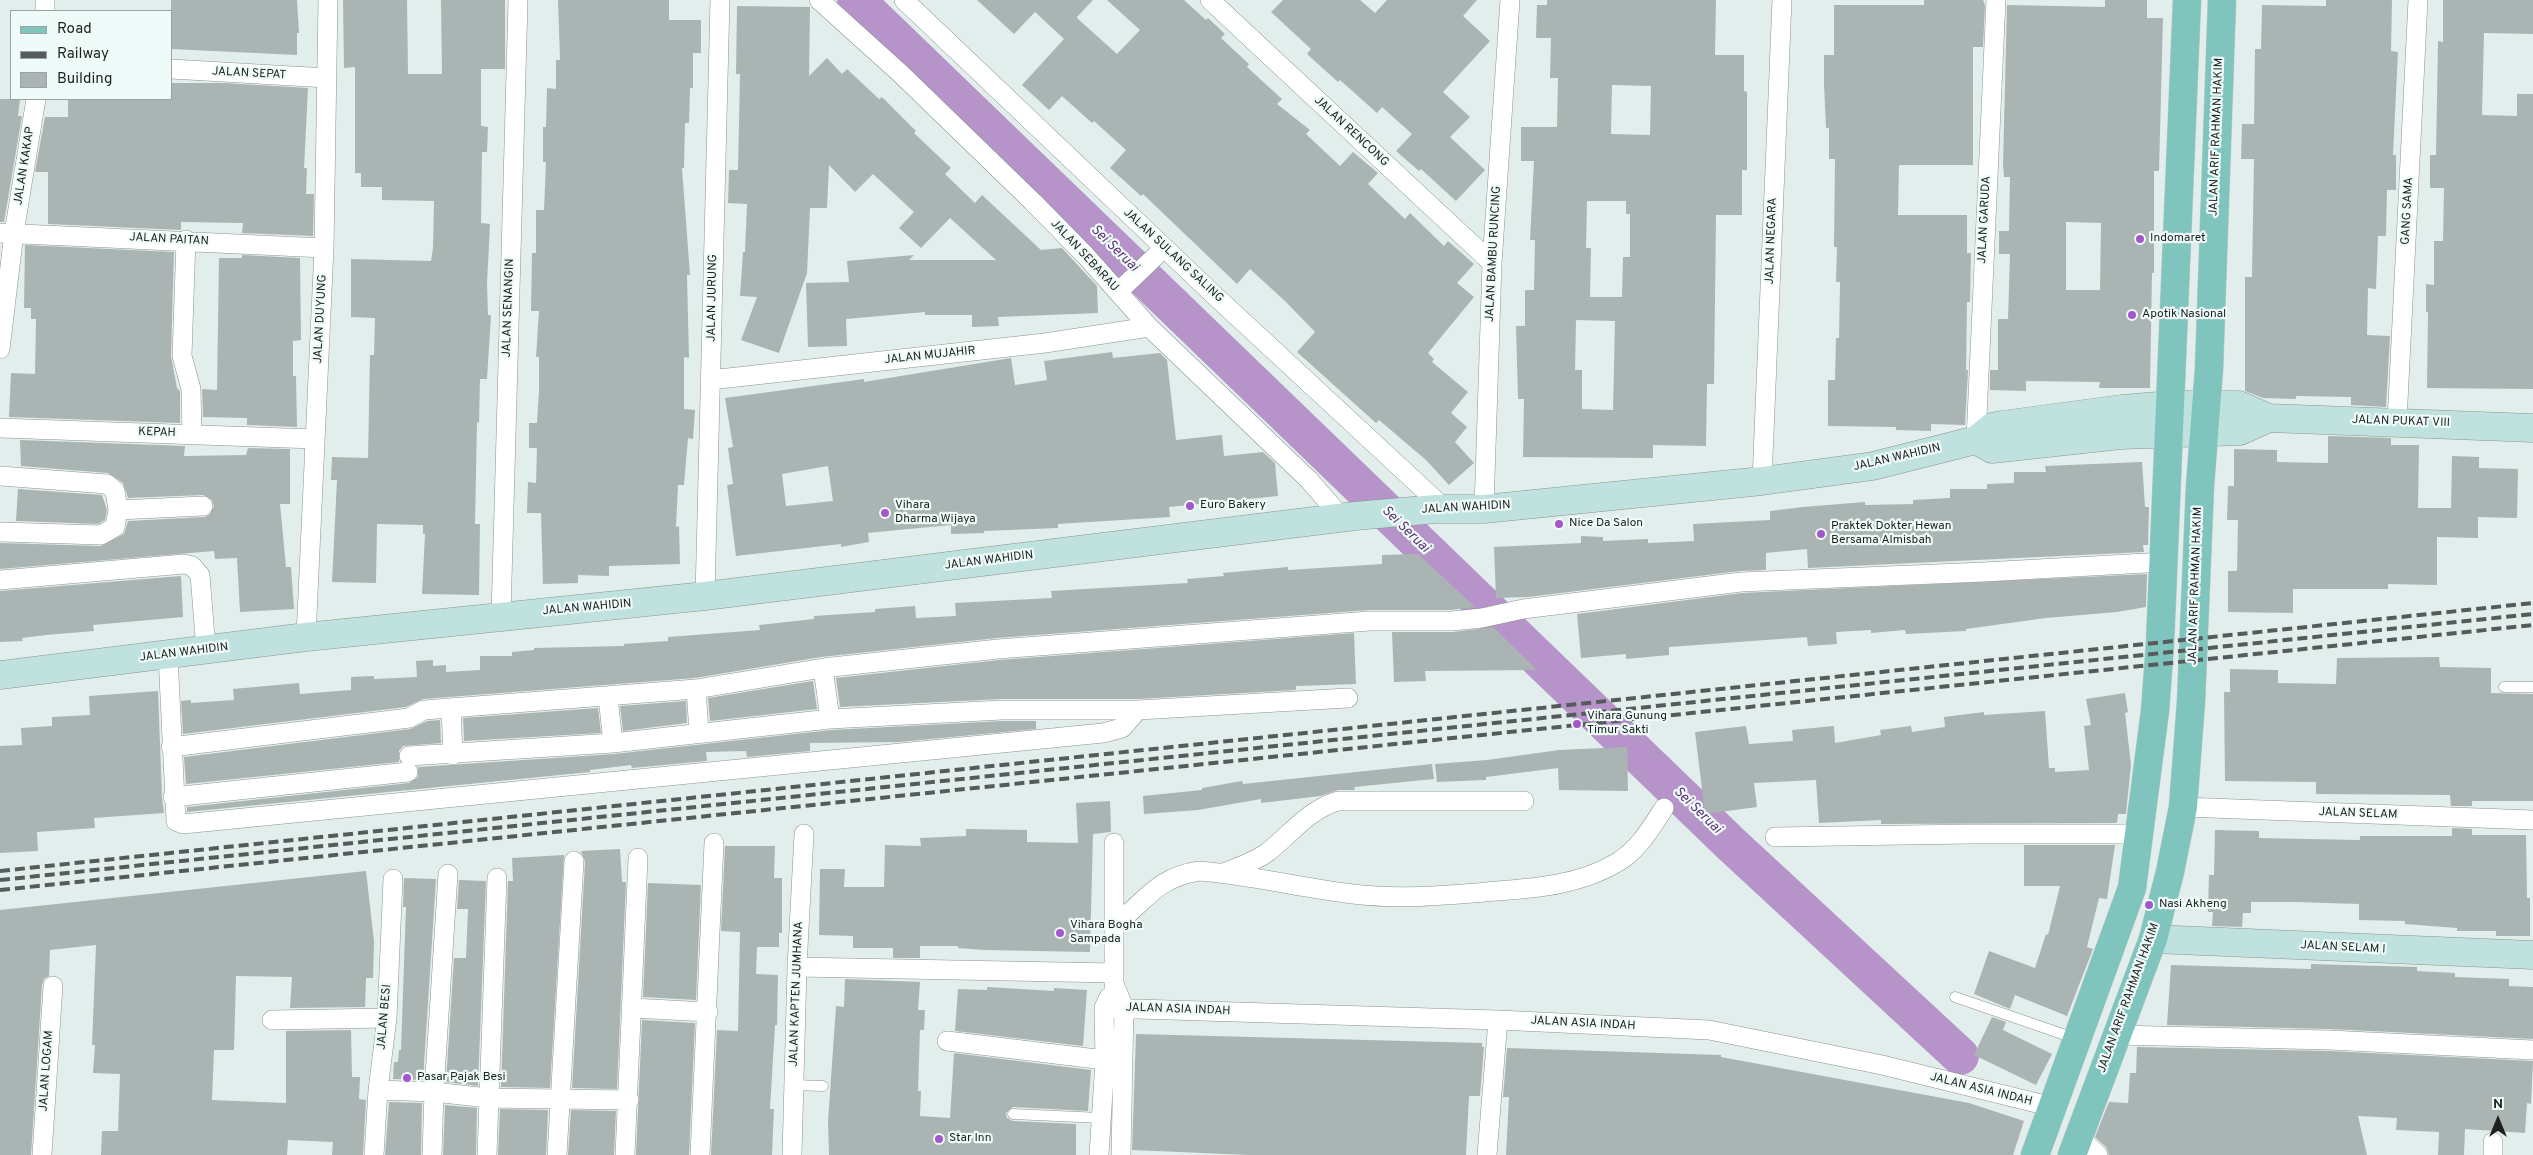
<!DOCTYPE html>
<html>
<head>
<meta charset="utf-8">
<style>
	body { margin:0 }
	#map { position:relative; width:2533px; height:1155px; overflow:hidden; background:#e2eeec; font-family:Overpass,sans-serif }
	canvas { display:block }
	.legend { position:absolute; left:10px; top:10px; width:162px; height:90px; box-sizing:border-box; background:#effbf9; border:1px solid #9ba3a2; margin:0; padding:6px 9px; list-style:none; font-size:15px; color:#1c201f }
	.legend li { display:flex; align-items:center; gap:10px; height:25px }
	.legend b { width:25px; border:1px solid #9ba3a2 }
	.north { position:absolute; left:2473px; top:1095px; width:50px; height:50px; -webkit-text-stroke:4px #effbf9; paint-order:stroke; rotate:0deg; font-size:14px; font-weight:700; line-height:20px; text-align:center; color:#1c201f }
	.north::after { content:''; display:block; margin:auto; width:18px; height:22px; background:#1c201f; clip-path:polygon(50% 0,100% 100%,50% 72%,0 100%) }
</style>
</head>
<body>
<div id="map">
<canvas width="2533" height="1155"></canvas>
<ul class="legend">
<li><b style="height:6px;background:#7fc5be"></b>Road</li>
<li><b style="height:6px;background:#555b5a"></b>Railway</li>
<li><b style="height:14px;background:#aab5b3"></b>Building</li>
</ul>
<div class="north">N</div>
</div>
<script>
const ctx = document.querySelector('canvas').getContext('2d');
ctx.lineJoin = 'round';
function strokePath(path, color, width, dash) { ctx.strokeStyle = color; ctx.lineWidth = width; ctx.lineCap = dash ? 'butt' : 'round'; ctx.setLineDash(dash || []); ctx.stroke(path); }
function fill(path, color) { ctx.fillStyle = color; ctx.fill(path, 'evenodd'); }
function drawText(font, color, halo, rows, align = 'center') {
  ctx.font = font + ' Overpass,sans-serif'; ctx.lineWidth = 4.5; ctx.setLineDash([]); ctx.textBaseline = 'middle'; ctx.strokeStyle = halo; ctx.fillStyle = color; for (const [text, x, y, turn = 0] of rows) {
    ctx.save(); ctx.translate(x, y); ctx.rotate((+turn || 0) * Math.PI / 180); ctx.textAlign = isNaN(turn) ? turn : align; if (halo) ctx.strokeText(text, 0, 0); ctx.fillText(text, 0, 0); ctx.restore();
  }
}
strokePath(new Path2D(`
	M856,0L1731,844L1960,1056`), '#b694ca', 38);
fill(new Path2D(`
	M171,0H297L299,33H297V55L171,49Z
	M343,0H407L408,74H442L441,0H505V69H481V126L488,127L487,152H482L481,223L490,224L487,284L488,315H491L487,379H480L479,423L477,422L475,524H480L479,595L422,594L425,534H423V525L377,524L376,583L332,582L337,480H331L332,457L368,458L370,355H374L375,318L351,317V259L431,261L433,248L434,201L382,200V187H361V173H355V67L344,68Z
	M558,0H669V20H701V53H693V88H690L689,123H685L684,168H682L690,275H687L689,358L684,357V409L695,410L693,439L688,438L684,485H678L676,527L679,526L680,564L609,566V576L578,575V583L543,584L541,513H527L528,482L536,483L537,448H529V423H537L539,391V357H536L539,311H531L532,253H536V210H544L546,162H543V127H546L547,88L556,89V60H560Z
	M977,0H1093L1077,17L1078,19L1117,54L1140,30L1107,0H1184L1206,20L1208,18L1225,34L1221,38L1249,64L1247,67L1282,99L1277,104L1310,130L1306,134L1340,166L1353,152L1378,173L1368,184L1405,219L1410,213L1444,246L1448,241L1474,264L1457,283L1474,297L1428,353L1434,359L1432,362L1468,392L1451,413L1467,427L1455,442L1474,463L1449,485L1426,460L1379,420L1376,423L1297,352L1315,332L1285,301L1250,269L1237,284L1143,194L1141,196L1110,168L1126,150L1094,121L1092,123L1062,96L1049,110L1022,85L1064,39L1035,12L1014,34Z
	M1283,0H1360L1375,13L1387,0H1477L1463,16L1490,41L1443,92L1470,117L1450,137L1485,170L1456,201L1421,169L1419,171L1396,151L1412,134L1382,107L1377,113L1340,80L1338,82L1307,54L1311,49L1271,12Z
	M1547,0H1716L1715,55H1744V91L1747,92V170H1742V215H1716L1714,384H1707L1706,446L1653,445V458L1523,457L1524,399H1518L1516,326H1525V290H1534L1535,240H1530L1534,161H1521V127H1557L1558,78H1550L1551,38H1536L1537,5H1547ZM1612,85L1651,86L1650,135L1611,134ZM1587,201H1626V214H1630V257H1623L1622,297H1590L1591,248H1586ZM1576,320L1615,321L1613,410L1582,409V370H1575Z
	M1924,0H1983L1985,5L1983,47H1973V165H1899L1898,215H1967V253H1971L1970,302H1967L1966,370H1968L1965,425L1931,424V431L1896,430V427L1828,426V380H1835L1836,338H1839L1840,282H1836L1837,247H1834L1835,159H1829V128H1826L1824,84V55H1834V5H1924Z
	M2105,0H2147V18H2163L2159,171H2154V273H2152L2150,388H2099L2100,382L2026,381V391L1990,390V370H1998V319H2008L2010,254H1999V231H2009L2010,177H2004L2003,165L2007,5L2105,7ZM2066,222L2101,223L2100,290H2066Z
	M2326,0H2392L2391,51L2398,52L2393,155H2396V190H2387L2386,236H2378L2376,289L2368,288L2367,335L2390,336L2386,407L2351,405V397L2296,396V399L2263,398L2245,391V277H2252L2254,159H2241L2242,124H2254L2255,49H2261L2262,5L2326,6Z
	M2443,0H2533V34L2484,33L2482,115L2517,116V94H2533V389L2427,388L2428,312H2426V284L2434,285V241H2443L2444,188H2430V155H2436L2438,41L2443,42Z
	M737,6L810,7L809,76L827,58L842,74L847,69L879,99L882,97L916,131L914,133L951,168L945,174L975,203L982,195L1041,250L1062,248L1097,286L1098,313L998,317L999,326L972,327V315H925V312L846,319L847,346L808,347L806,283L849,282L847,261L914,255L909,260H996L950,218L921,248L899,228L914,212L873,174L855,192L829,165L827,208H810L807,273L779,353L741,340L757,297L740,296L743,252H745L747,204L728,203L729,170H738L740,74H736Z
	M171,83H224L308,88L304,168H307L306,194H314L313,236L242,233L243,223L181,222V230L48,224V172H35L45,117H68V99H171Z
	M0,99H20L18,116H22L4,222H0Z
	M25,245L174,252L171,356L177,388L180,391V423L9,417L11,373L35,374L36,319H31V308H24Z
	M242,255L300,258L301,340L293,341V376H296L297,427L247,425V418L203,417L202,389L217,390L219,258H242Z
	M1112,352L1113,358L1160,353L1167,360L1176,440L1222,435L1224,456L1263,452L1275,463L1278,496L1169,507L1170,517L1058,524V528L984,531V533L951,534V525L898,530L868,533L869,542L841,547V544L736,556L727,485L733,484L728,448L733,447L725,398L864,379V382L1011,358L1015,385L1047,380L1044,361ZM828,466L833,501L786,506L782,474Z
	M2328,436L2391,438V445H2419L2418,508H2451L2452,456L2479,457V468L2518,469L2517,518L2478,517V538L2437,537V585L2388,584V589H2293V613L2228,612V571H2237L2238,520H2227L2228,486H2234V449L2277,450V462L2328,463Z
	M20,440L185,446L184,456L246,455L248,448L290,449V504H280L286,567H291L294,609L240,612L237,558L215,559L214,551L0,569V543L101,546L124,534L128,521L204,517L209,515L214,506L212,500L203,495L128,498L123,483L108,473L21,466Z
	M2142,462L2145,507H2149L2148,545H2143L2144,552L1808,568L1807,549L1766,553V570L1740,571L1528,597L1496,598L1494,547L1581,543V536L1603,537V541L1648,539V543L1694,541L1693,524L1770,520V511L1803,507L1865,502V505L1913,504V500L1950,498V489H1987V484L2014,483V472H2046L2045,466Z
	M18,489L102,495L107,510L105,520L98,524L16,521Z
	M1418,554L1475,607L1451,610H1369L997,638L821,657L695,678L423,699L406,707L183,734L181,701L191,700V703L234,700L233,689L299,683L300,694L351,690V677L374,676V679L417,677L416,661L433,660V666L446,665V672L480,670V656H512V652L534,650V648L624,646V644L668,641V637L760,630L759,625L814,619V616L875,612V609L915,606L916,618L956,616L955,603L1052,598L1051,591L1188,583L1187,579L1224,576L1223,573L1288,567V570L1382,564V555Z
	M2147,574L2146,607L2117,612L2046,618L1966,629V631L1906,634L1905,630L1871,633V630L1836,632L1837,644L1808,646L1807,637L1669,647V655L1626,659V654L1581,658L1577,614L1742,593Z
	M181,576L183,617L93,625L94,631L46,635L22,638L23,641L0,642V591Z
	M1493,627L1537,670L1425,671L1426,681L1394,682L1392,632H1453Z
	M1354,633L1356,684L1296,686V690L1138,699H1001L840,707L836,678L999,660Z
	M2439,657L2440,667L2491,668V693L2533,694V801H2472V806H2451L2450,795L2316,794V782L2225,781L2224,692H2230V669L2278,670V683L2336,684L2337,658Z
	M813,681L817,709L710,721L708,698Z
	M158,691L162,798L164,813L94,818L95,828L37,832L38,851L0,853V746L22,745L21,728L52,726V717L90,715L89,696Z
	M2125,693L2128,712L2125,713L2131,765L2126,814H2118L2117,823L1881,824V820L1819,823L1816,780L1754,783L1757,807L1705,814L1695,732L1746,726L1749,744L1793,741L1792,730L1834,726L1835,743L1881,735L1880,730L1911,726L1912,732L1945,727L1944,717L1984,712V715L2045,711L2049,768H2055V772L2089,770L2084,726L2091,725L2086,699Z
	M686,701L687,723L623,731L620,706Z
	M598,708L601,733L464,741L463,718Z
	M440,720L441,743L403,746L399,751V762L186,784L184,757L410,729L427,721Z
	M1002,721H1036V729L899,742L810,743V751L747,757L746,751L706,752L707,761L632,768L631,765L590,770V772L187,812V807L409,783L418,777V767L614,754L831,730Z
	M1627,747L1628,791L1559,790L1558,768L1486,777V780L1437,782L1435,764L1487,760L1559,750Z
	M1432,764L1434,779L1354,787L1355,790H1338L1321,796L1261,803V799L1198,810L1144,814L1143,796L1202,790V788L1242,781L1243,784Z
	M1110,801L1111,832L1093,834L1090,952L985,950L958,948V946H920V958H893V948H853V936L819,935L820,869H845L844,887H884L885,845L921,846L920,838L966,836V829L1027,830V842L1078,843L1076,803Z
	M2452,828L2472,829V835H2526L2527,898H2530V936H2496V931H2457V928L2405,924V921L2359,920V904L2296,902H2251V913H2243L2242,927L2212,926L2213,912H2208L2209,875H2214L2215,830L2259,831V838L2360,840V836H2452Z
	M2024,845H2115L2107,899L2099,898L2087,947L2093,949L2067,1016L2015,995L2010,1009L1974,994L1989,951L2035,968L2046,934L2048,935L2060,886H2024Z
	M725,846H775L774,878H782V933H779V947H757L756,974L778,975L777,1025H775L770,1109H774L772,1155H711L717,1030L738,1031L740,932L721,931Z
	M620,849L622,882H626L617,1089L572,1088L585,862L581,851Z
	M564,855L550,1088L501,1087L508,881H513L512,858Z
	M366,871L374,941L373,978H366L365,1007L290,1008L292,977L236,976L234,1050H214L212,1100L286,1103V1031L351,1030L352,1077H360L359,1099L366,1100L363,1155H332L333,1142L288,1140L287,1155H101L102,1131H118L120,1074L93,1073L95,1045H92L96,945L50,950L49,976L44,979L42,985L31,1155H0V910Z
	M404,878L436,879L423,1080L393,1079L394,1062H398L399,1050H401L406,907H403Z
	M459,880L486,881L478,1086L446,1082L454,958H466L468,909H457Z
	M648,883L701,885L696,1000L643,997Z
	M2311,964L2417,967V971L2455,973V977L2509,979V986L2533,987V1039L2329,1029L2167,1025L2171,965L2311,969Z
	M845,979L920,982L918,1010H925L924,1030H920L918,1091H921L920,1116L950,1118L954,1053L1091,1070L1088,1111L1013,1107L1006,1113L1007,1118L1013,1121L1076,1124V1155H829L828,1122L836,1006L844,1007Z
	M987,987L1054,991V988L1087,990L1083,1046L955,1031L958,989L987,990Z
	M1992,1017L2006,1022L2003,1030L2052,1054L2036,1085L1974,1055Z
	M642,1020L695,1023L689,1155H636Z
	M1136,1034L1482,1043V1047H1484L1480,1096H1469L1466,1155H1249L1132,1150Z
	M2137,1047L2329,1051L2533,1061L2531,1104L2527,1103L2525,1133L2465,1129L2464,1155H2438L2439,1132L2396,1130L2397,1118L2358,1116L2367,1155H2109L2106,1147L2095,1137L2109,1102L2128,1103L2130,1073H2136Z
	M1507,1048L1721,1055V1057L1969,1103L2024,1121L2013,1155H1506L1509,1097H1503Z
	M389,1102L422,1103L421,1155H385Z
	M445,1105L477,1108L476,1155H443Z
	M500,1109L548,1110L546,1155H498Z
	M571,1110L616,1111L614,1155H568Z`), '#aab5b3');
const lane = new Path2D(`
	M2504,687H2533
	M1955,997L2077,1039
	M794,1085L823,1086
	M1013,1114L1101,1118`);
const street = new Path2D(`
	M819,0L901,74L1033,202L1086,256L1149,327L1309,480L1342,518
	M904,0L1213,294L1445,509
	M1210,0L1492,263
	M45,11V0
	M171,69L327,78
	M0,233L324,248
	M186,240L182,356L191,389L192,434
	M1118,292L1164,248
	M0,349L14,233L36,99
	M710,380L1045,343L1149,327
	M2397,422L2418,0
	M0,428L315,439
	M1976,440L1996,0
	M0,476L107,484L115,491L118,510L203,506
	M1762,481L1782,0
	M1484,509L1492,263L1510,0
	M0,532L101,535L115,527L118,510
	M0,580L184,564L192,566L200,575L206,650
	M705,596L720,0
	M501,616L518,0
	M306,637L324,248L328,0
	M168,655L176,821L183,824C489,791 796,765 1103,733L1122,728L1138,710
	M823,668L830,719
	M696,689L699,732
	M608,697L613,743
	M451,708L453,755
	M171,747L409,718L424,710L696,689L823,668L998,649L1370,621H1452L1482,618L1523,609L1741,582L1984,572L2164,562
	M409,756L613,743L830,719L1002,710H1138L1348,698
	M173,797L408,772
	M2183,807L2533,820
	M1775,837L1971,834H2140
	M1224,873C1238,867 1257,861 1269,851C1293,832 1308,810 1338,801H1524
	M1114,925V843
	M797,967L1114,973
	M632,1008L708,1012
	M1104,1008L1498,1020L1709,1030L1882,1065L2053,1107
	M272,1020L387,1018
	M2116,1035L2329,1040L2533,1050
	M947,1041L1105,1060
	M378,1090L434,1092L488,1098L629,1100
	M2078,1136L2098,1155
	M42,1155L53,986
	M374,1155L378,1090L387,1018L393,879
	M432,1155L434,1092L448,874
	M487,1155L497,878
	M557,1155L574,861
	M625,1155L638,858
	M700,1155L714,843
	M792,1155L797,967L804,834
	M1099,1155L1105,1060L1104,1008L1109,997
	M1121,1155L1124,1008L1114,984V925C1147,901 1155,878 1199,871C1251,875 1302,888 1353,894C1401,900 1450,895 1497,891C1539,888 1582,884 1618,862C1639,849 1651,828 1664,808
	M1487,1155L1498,1020
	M2493,1155V1142`);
const secondary = new Path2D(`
	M1976,440L1992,449L2121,435L2240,431L2269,418
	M0,675L306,637L705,596L1355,516L1436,509H1484L1762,481L1873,466L1976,440L1992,427L2002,425L2122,409L2171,405H2239L2269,418L2533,428
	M2153,939L2533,955`);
const primary = new Path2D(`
	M2035,1155L2132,888L2155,711L2160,644L2187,0
	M2072,1155L2153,939L2170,872L2183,807L2191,702L2200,486L2209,369L2222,0`);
strokePath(lane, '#899492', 11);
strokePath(street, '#899492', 20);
strokePath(secondary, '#899492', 29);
strokePath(primary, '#c9c9c9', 29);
strokePath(lane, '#fff', 10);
strokePath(street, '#fff', 19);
strokePath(secondary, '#bfe2de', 28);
strokePath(primary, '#7fc5be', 28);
strokePath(new Path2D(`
	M0,871L2533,603
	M0,880L2533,614
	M0,890L2533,625`), '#555b5a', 4, [10, 5]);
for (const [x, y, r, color] of [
	[2140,239,5,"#a258cb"],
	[2132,315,5,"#a258cb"],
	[1190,506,5,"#a258cb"],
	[885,513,5,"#a258cb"],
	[1559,524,5,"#a258cb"],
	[1821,534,5,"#a258cb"],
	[1577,724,5,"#a258cb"],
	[2149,905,5,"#a258cb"],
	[1060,933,5,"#a258cb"],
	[407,1078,5,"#a258cb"],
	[939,1139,5,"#a258cb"]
]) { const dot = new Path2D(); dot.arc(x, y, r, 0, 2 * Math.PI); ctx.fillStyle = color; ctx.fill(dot); strokePath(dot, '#effbf9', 2); }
drawText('12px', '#1c201f', '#effbf9', [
	["JALAN SEPAT",249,74,3],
	["JALAN RENCONG",1351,132,43],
	["JALAN ARIF RAHMAN HAKIM",2217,137,-88],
	["JALAN KAKAP",25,166,-81],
	["GANG SAMA",2408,211,-87],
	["JALAN GARUDA",1985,220,-87],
	["JALAN PAITAN",169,240,3],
	["JALAN NEGARA",1772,241,-88],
	["JALAN BAMBU RUNCING",1494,254,-87],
	["JALAN SEBARAU",1084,256,47],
	["JALAN SULANG SALING",1173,256,43],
	["JALAN JURUNG",713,298,-89],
	["JALAN SENANGIN",509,308,-88],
	["JALAN DUYUNG",321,319,-87],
	["JALAN MUJAHIR",930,356,-6],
	["JALAN PUKAT VIII",2401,422,2],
	["KEPAH",157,433,2],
	["JALAN WAHIDIN",1897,458,-13],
	["JALAN WAHIDIN",1466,508,-3],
	["JALAN WAHIDIN",989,561,-7],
	["JALAN ARIF RAHMAN HAKIM",2196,586,-88],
	["JALAN WAHIDIN",587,608,-5],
	["JALAN WAHIDIN",184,653,-7],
	["JALAN SELAM",2358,814,2],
	["JALAN SELAM I",2343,948,3],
	["JALAN KAPTEN JUMHANA",797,994,-88],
	["JALAN ARIF RAHMAN HAKIM",2129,998,-70],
	["JALAN ASIA INDAH",1178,1010,2],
	["JALAN BESI",385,1017,-85],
	["JALAN ASIA INDAH",1583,1024,3],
	["JALAN LOGAM",47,1071,-86],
	["JALAN ASIA INDAH",1981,1090,14]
]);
drawText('12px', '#1c201f', '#effbf9', [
	["Indomaret",2150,239],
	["Apotik Nasional",2142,315],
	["Vihara",895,506],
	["Dharma Wijaya",895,520],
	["Euro Bakery",1200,506],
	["Nice Da Salon",1569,524],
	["Praktek Dokter Hewan",1831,527],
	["Bersama Almisbah",1831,541],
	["Vihara Gunung",1587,717],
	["Timur Sakti",1587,731],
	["Nasi Akheng",2159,905],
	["Vihara Bogha",1070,926],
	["Sampada",1070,940],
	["Pasar Pajak Besi",417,1078],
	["Star Inn",949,1139]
], 'left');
drawText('italic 14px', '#5e3275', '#effbf9', [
	["Sei Seruai",1114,249,44],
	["Sei Seruai",1405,530,44],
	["Sei Seruai",1697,811,44]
]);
</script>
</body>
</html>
